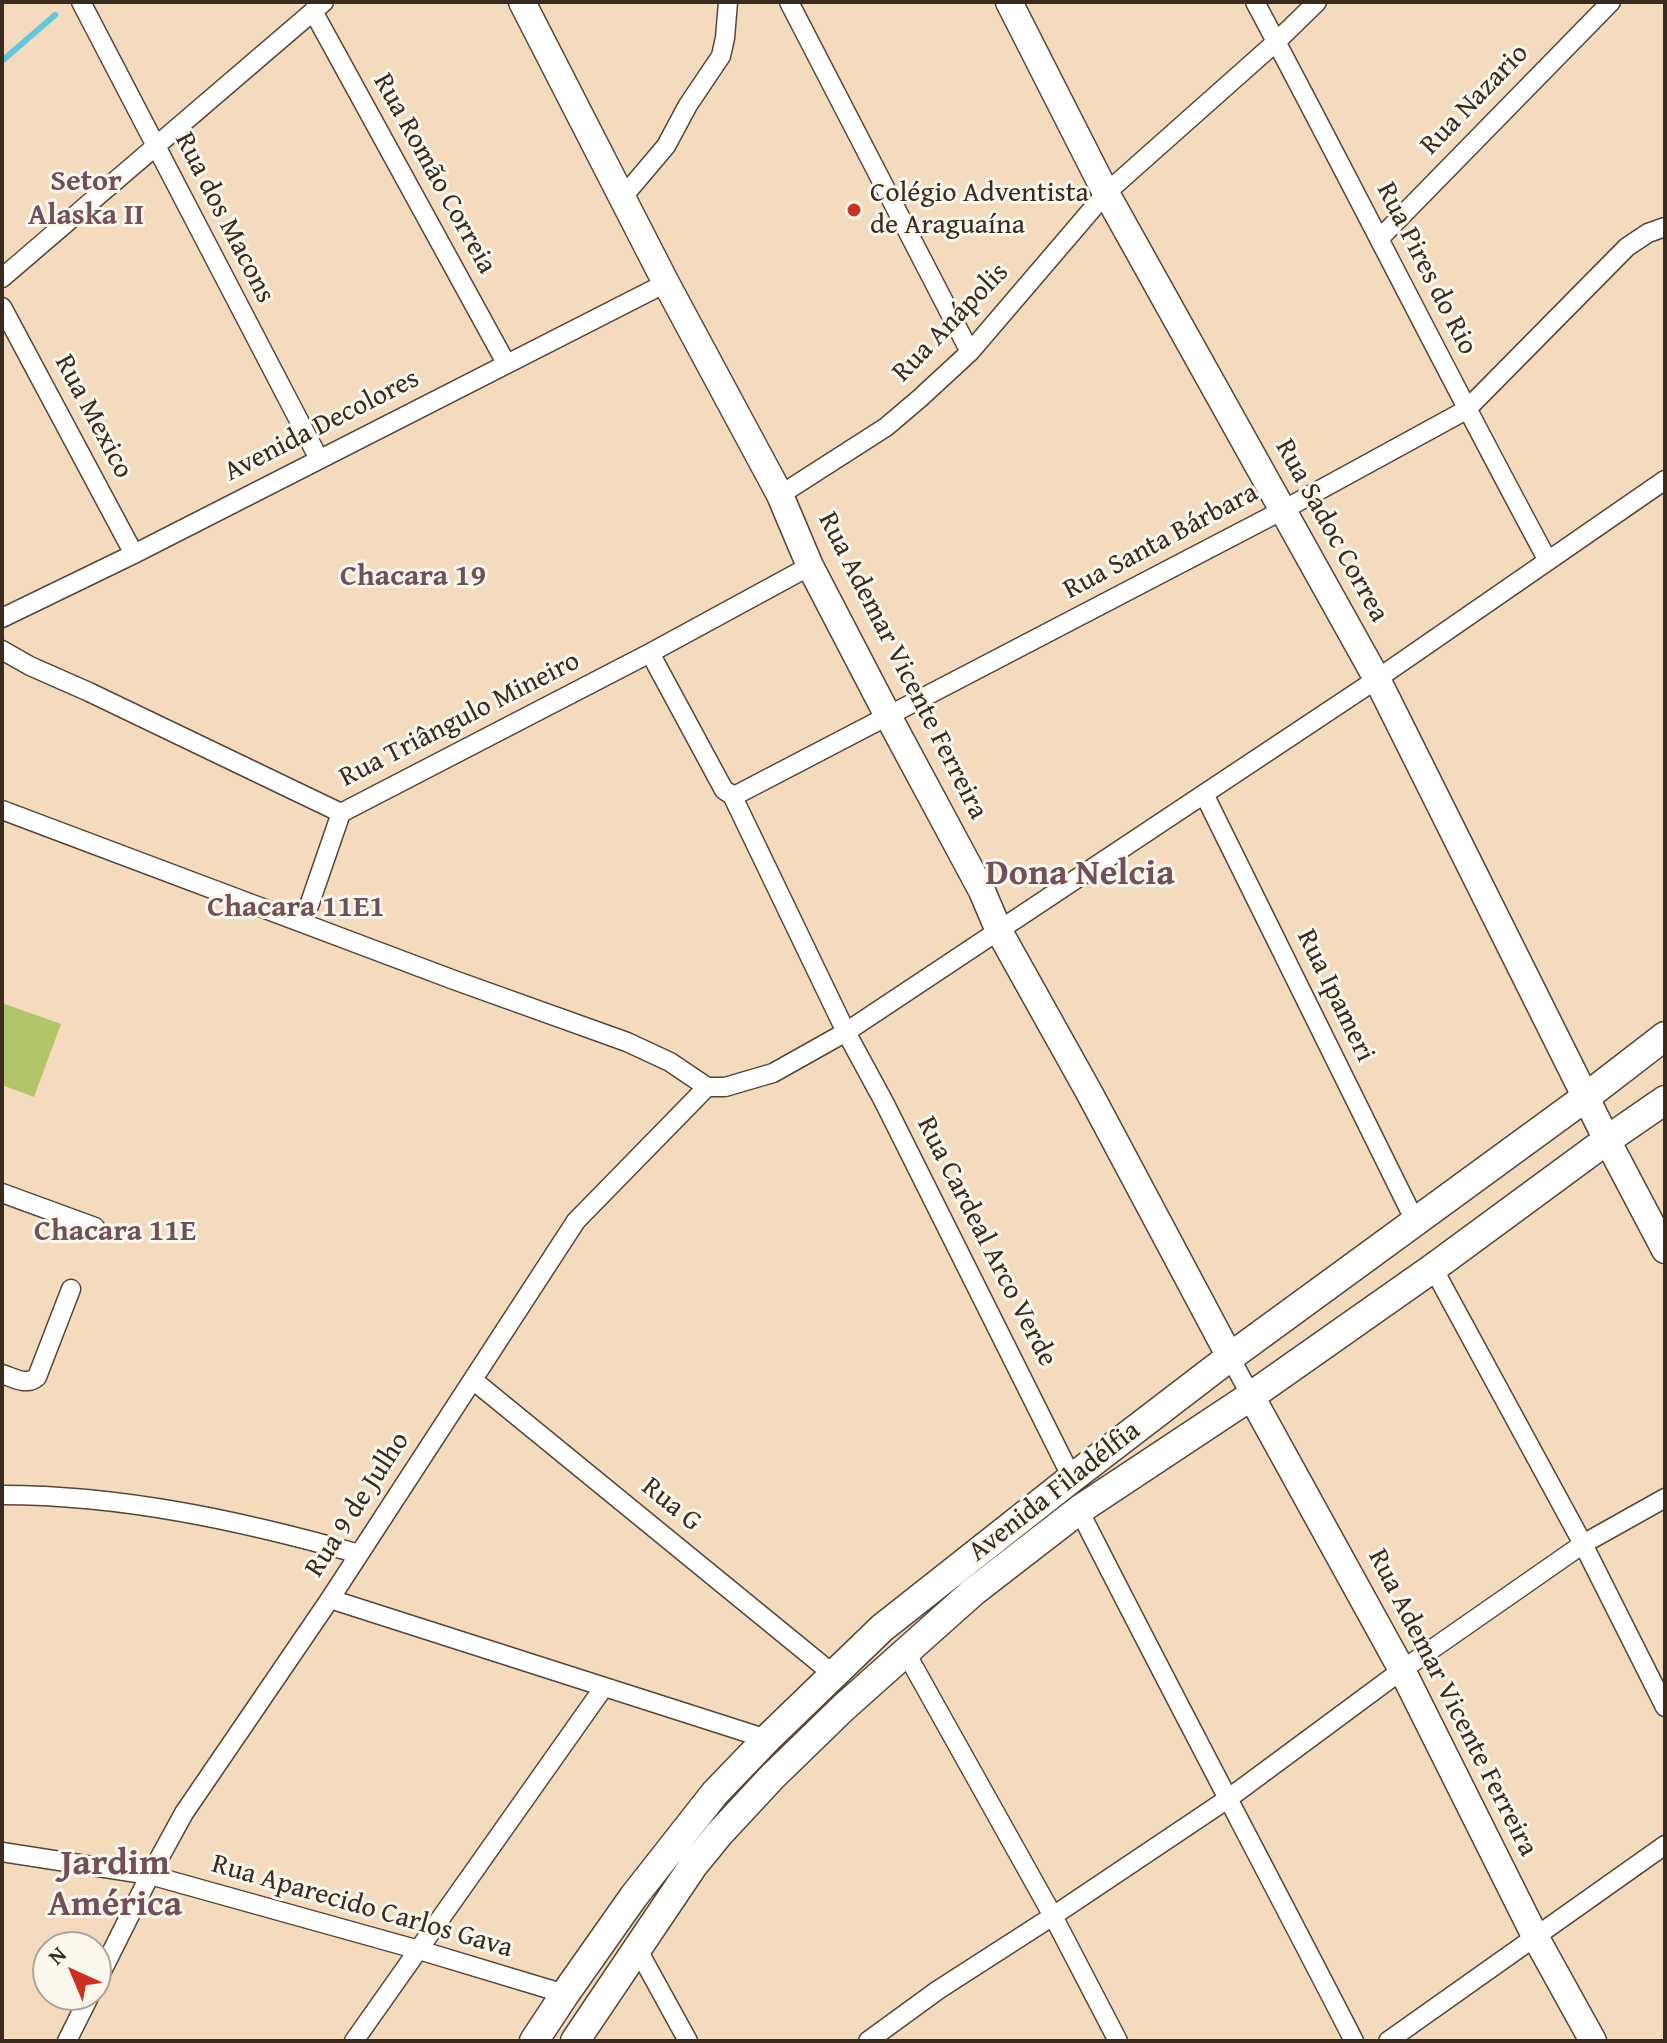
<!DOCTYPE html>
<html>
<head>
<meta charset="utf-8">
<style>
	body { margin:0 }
	#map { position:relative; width:1667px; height:2043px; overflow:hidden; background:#f4dbbe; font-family:"Gentium Book Plus",serif }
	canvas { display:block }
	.frame { position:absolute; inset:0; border:4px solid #3b2a1e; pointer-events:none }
	.north { position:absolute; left:32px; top:1931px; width:80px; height:80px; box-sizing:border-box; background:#fbf7ec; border:2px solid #aea59a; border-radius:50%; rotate:316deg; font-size:22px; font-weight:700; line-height:32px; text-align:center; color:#3b2a1e }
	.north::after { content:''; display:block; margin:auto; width:28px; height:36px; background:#c8321e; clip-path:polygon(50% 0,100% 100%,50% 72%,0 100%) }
</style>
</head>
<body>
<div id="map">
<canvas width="1667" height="2043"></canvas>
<div class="frame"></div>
<div class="north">N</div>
</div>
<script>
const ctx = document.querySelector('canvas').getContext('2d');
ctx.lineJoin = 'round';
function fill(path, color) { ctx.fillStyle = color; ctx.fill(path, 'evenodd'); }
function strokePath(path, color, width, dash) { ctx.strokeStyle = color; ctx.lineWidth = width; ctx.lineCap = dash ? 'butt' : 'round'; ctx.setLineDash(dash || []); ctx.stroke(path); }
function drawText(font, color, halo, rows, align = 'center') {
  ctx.font = font + ' "Gentium Book Plus",serif'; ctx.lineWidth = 6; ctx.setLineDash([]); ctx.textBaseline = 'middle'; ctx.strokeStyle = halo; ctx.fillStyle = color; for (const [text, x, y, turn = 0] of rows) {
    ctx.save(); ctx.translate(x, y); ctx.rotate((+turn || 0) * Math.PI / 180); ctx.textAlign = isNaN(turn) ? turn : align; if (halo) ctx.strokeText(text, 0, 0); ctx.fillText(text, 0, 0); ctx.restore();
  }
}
fill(new Path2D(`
	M2,1003L61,1024L34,1097L2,1085Z`), '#b2c569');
strokePath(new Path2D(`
	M2,61L55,15`), '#62c7df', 6);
const street = new Path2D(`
	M81,2L319,459
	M789,2L970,352
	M1255,2C1354,187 1448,376 1548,561
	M313,11L506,363
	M622,198L666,146L688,105L721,56L725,38L728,2
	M1380,238L1611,2
	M2,278L324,2
	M2,307L134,554
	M780,495L886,427L919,399L970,352L1106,193L1276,42L1317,2
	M2,618L134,554L666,283
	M2,650L30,666L89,692L341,813L650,653L810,566
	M650,653L724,790L732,795L738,794L1283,510L1466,410L1627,247L1648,233L1665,227
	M1204,794L1416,1223
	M732,795L846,1032L884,1102L1072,1478
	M2,810L454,980L627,1042L670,1062L707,1087H725L773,1073L846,1032L1377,679L1665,480
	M303,923L341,813
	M2,1193L95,1227
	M1433,1268L1583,1544L1665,1707
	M1230,1357L1251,1396
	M2,1374C14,1378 27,1386 37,1377L71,1289
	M473,1380L833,1674
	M2,1495C122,1495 243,1521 359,1554
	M1079,1510C1169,1688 1263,1864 1354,2041
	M330,1599L767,1739
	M906,1653L1053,1916L1118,2041
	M2,1852L150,1875L419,1950L565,1994
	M638,1950L688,2041
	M96,1983L150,1875L184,1813L330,1599L576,1221L707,1087
	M67,2041L90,1995
	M354,2041L604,1687
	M868,2041L938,1990L1053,1916L1229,1798L1402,1670L1583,1544L1665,1498
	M1388,2041L1665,1845`);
const secondary = new Path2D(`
	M522,2L666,283L780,495L810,566L888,716L982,891L999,931L1090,1094L1230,1357
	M1009,2L1106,193L1377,679L1607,1140L1665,1250
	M1251,1396L1402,1670L1536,1938L1593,2041`);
const primary = new Path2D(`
	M534,2041L565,1994L634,1896L715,1793L767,1739L882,1628L1072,1478L1230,1357L1586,1097L1665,1036
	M575,2041L693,1866L719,1834L772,1777L843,1708L973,1592L1079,1510L1251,1396L1433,1268L1607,1140L1665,1100`);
strokePath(street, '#574536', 21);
strokePath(secondary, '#574536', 29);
strokePath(primary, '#574536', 31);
strokePath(street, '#fff', 18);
strokePath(secondary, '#fff', 26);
strokePath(primary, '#fff', 28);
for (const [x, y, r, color] of [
	[854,210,8,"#c8321e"]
]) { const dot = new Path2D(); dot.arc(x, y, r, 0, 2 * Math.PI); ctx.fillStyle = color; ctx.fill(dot); strokePath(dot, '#fbf7ec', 3); }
drawText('28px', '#3b2a1e', '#fbf7ec', [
	["Rua Nazario",1475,100,-46],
	["Rua Romão Correia",434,174,61],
	["Rua dos Macons",224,218,63],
	["Rua Pires do Rio",1426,269,63],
	["Rua Anápolis",951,323,-46],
	["Rua Mexico",93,417,62],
	["Avenida Decolores",322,426,-27],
	["Rua Sadoc Correa",1331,531,61],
	["Rua Santa Bárbara",1161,542,-28],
	["Rua Ademar Vicente Ferreira",902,666,63],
	["Rua Triângulo Mineiro",460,720,-27],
	["Rua Ipameri",1335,996,64],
	["Rua Cardeal Arco Verde",986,1242,63],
	["Avenida Filadélfia",1055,1492,-38],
	["Rua 9 de Julho",358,1505,-57],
	["Rua G",671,1505,39],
	["Rua Ademar Vicente Ferreira",1452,1703,63],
	["Rua Aparecido Carlos Gava",362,1907,16]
]);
drawText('28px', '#3b2a1e', '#fbf7ec', [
	["Colégio Adventista",870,194],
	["de Araguaína",870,226]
], 'left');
drawText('bold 30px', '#72505a', '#fbf7ec', [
	["Setor",86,182],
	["Alaska II",86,216],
	["Chacara 19",413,577],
	["Chacara 11E1",296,908],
	["Chacara 11E",115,1232]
]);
drawText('bold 36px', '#72505a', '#fbf7ec', [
	["Dona Nelcia",1080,875],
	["Jardim",115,1865],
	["América",115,1906]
]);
</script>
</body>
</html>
